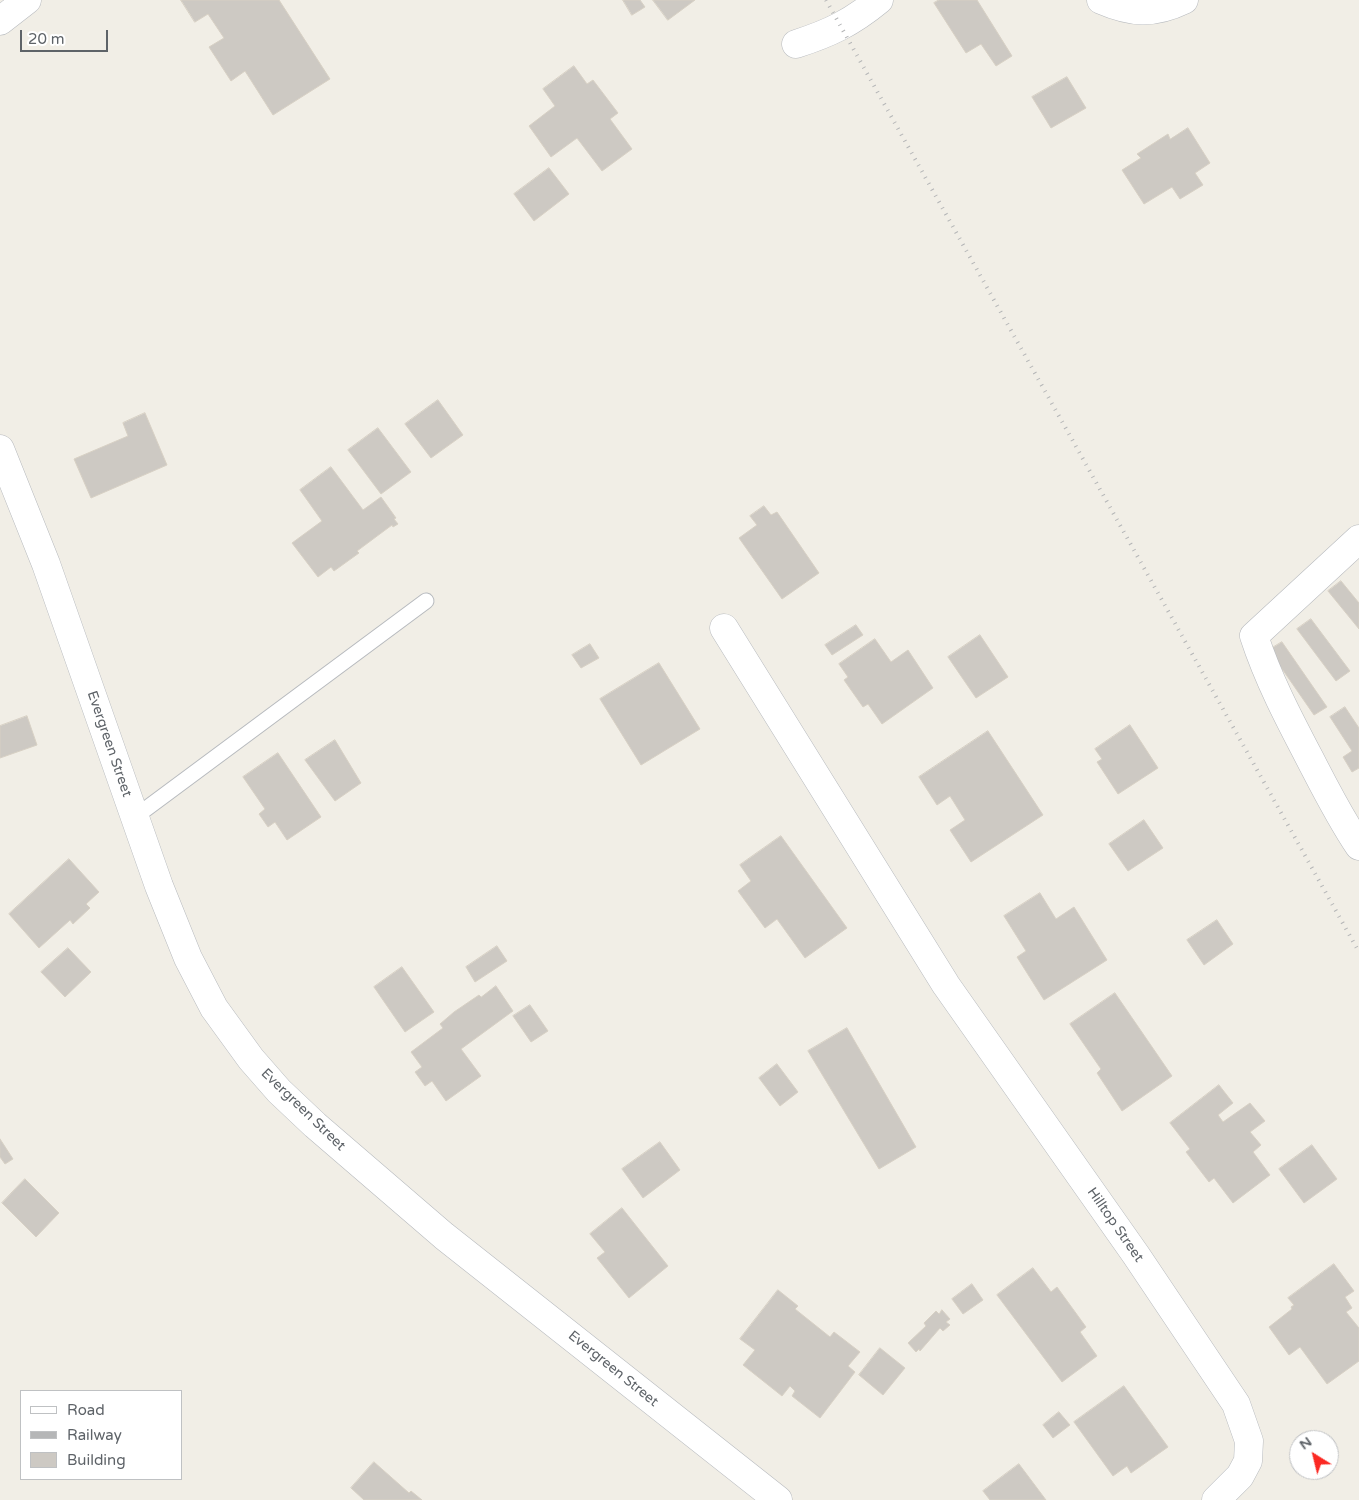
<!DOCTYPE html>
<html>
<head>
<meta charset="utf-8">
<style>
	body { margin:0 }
	#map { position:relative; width:1359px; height:1500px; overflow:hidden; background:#f1eee6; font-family:"Varela Round",sans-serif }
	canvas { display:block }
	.legend { position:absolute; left:20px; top:1390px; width:162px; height:90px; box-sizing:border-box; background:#fff; border:1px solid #bfc1c3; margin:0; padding:6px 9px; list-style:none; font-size:15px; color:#5e6368 }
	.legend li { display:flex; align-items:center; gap:10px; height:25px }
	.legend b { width:25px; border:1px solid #bfc1c3 }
	.north { position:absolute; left:1289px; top:1430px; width:50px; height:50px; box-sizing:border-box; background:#fff; border:1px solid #bfc1c3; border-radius:50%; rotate:324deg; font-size:14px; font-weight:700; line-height:20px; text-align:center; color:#5e6368 }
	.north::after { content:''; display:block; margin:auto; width:18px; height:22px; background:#fb2923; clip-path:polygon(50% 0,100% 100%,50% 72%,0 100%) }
	.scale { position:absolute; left:20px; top:30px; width:88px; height:22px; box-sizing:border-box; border:2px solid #5e6368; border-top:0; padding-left:6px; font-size:15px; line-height:18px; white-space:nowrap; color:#5e6368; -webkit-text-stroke:4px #fff; paint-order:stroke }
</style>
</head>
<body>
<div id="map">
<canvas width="1359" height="1500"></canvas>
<ul class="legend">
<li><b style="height:6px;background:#fff"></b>Road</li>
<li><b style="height:6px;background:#b5b6b7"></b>Railway</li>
<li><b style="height:14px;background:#cdc9c3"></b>Building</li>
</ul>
<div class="north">N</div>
<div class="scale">20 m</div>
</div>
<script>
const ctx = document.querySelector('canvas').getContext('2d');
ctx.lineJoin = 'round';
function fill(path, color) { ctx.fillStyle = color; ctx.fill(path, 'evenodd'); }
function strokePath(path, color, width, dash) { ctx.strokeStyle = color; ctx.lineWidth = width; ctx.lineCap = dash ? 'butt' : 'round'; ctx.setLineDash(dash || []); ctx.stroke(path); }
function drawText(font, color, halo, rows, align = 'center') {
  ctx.font = font + ' "Varela Round",sans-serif'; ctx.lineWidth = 5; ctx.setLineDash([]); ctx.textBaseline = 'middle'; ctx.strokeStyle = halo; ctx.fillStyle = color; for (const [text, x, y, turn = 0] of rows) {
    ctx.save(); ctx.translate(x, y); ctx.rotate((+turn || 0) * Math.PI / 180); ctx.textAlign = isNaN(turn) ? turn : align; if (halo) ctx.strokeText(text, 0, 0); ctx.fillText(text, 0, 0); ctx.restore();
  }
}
const building = new Path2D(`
	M181,0H279L330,79L273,115L245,71L231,81L209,47L224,38L208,14L195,22Z
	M623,0H640L645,7L632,15Z
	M653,0H695L668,20Z
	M939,0H977L1012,56L996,66L981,44L966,53L934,3Z
	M574,66L587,84L593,80L618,113L610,119L632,149L602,171L577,138L551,157L529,126L555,106L543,89Z
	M1067,77L1086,108L1051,128L1032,97Z
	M1188,128L1210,163L1195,173L1203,185L1180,199L1172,187L1144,204L1122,170L1141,158L1137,154L1168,134L1170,139Z
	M549,168L569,194L534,221L514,194Z
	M438,400L463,435L431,458L405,424Z
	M145,413L167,465L91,498L74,459L128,436L123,423Z
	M378,428L411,472L381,494L348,450Z
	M331,467L363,510L381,497L396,518L394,519L398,524L393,527L392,525L357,551L359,553L334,571L331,567L318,577L292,543L322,521L300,490Z
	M764,506L771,515L777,512L819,573L782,599L739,538L757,525L750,516Z
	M1341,581L1359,603V629L1328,591Z
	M1311,619L1350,671L1336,681L1297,629Z
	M856,625L863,635L832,655L825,645Z
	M980,635L1008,677L976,698L948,657Z
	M875,639L891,662L908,650L933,688L882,724L868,704L863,707L844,680L848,677L839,664Z
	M1282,642L1327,707L1314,715L1269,650Z
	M590,644L599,658L581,668L572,655Z
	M659,663L700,729L641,765L600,699Z
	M1345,707L1359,728V768L1352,772L1343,757L1352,751L1330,717Z
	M27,716L37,745L0,758V726Z
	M1130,725L1158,768L1118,794L1097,762L1102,759L1095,749Z
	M988,731L1043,815L971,862L950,830L965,820L950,796L937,805L919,777Z
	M335,740L361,783L335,801L305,760Z
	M278,753L321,817L287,840L275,822L268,827L259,814L265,809L243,777Z
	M1144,820L1163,848L1128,871L1109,844Z
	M781,836L847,928L805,958L777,919L765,928L738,891L751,881L740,865Z
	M69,859L99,892L86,904L90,908L73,924L70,920L39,948L9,914Z
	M1040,893L1056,919L1074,907L1107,960L1044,1000L1017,957L1026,951L1004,916Z
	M1217,920L1233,944L1204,965L1187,940Z
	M497,946L507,961L475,982L466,967Z
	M68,948L91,972L65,997L41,972Z
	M402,967L434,1012L405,1032L374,987Z
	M496,986L513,1011L461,1049L481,1076L446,1101L432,1081L425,1086L415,1072L422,1067L411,1052L443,1028L440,1024L454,1012L479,995L481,997Z
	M1115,993L1172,1076L1122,1111L1097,1073L1101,1069L1070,1024Z
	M530,1005L548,1031L531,1042L513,1016Z
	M847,1028L916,1147L879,1169L808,1051Z
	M777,1064L798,1092L780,1106L759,1078Z
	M1219,1085L1233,1103L1218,1115L1223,1122L1250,1103L1265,1121L1250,1132L1261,1145L1253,1152L1270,1175L1233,1203L1214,1178L1209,1182L1186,1152L1190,1149L1170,1123Z
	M0,1139L13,1159L5,1164L0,1157Z
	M660,1142L680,1170L643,1198L622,1169Z
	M1312,1145L1337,1179L1304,1203L1279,1169Z
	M25,1179L59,1213L36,1237L2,1203Z
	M622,1208L668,1266L629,1298L597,1258L605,1252L590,1234Z
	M1334,1264L1354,1291L1345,1297L1352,1308L1346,1312L1359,1328V1361L1327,1384L1300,1347L1289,1355L1269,1327L1292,1309L1291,1307L1294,1305L1288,1298Z
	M1033,1268L1051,1292L1057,1287L1086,1327L1080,1332L1097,1356L1062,1382L997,1295Z
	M972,1284L983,1300L963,1314L952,1299Z
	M778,1290L798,1306L795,1309L830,1337L834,1332L860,1352L848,1366L855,1372L820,1418L792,1396L795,1391L790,1386L782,1396L743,1365L755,1350L740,1339Z
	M942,1310L950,1319L946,1322L950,1325L943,1331L940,1328L920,1351L919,1349L916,1352L908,1343L926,1326L924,1323L936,1311L939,1314Z
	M880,1348L905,1368L883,1395L859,1375Z
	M1124,1386L1168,1447L1131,1473L1127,1466L1113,1476L1074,1422Z
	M1059,1412L1070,1425L1053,1438L1043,1425Z
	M374,1462L409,1493L411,1491L422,1500H364L351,1488Z
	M1019,1464L1046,1500H990L983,1491Z`);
fill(building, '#cdc9c3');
strokePath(building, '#d7d0c4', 1);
const service = new Path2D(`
	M135,817L426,601`);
const minor = new Path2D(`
	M1101,0C1131,13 1153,15 1184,0
	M796,44C830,33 851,23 879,0
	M0,449L46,564L159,886L188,958L214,1008L251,1059L279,1091L315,1125L444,1236L778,1500
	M1359,539L1254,636C1268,679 1289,719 1310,759C1325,788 1340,818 1359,846
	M724,628L946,985L1136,1255L1236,1404L1249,1441L1248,1461L1240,1476L1216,1500`);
const tertiary = new Path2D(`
	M0,21L27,0`);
strokePath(service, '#b7babe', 17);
strokePath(minor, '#b7babe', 29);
strokePath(tertiary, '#b7babe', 29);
strokePath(service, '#fff', 15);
strokePath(minor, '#fff', 28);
strokePath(tertiary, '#fff', 28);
strokePath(new Path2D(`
	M826,0L1359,952`), '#b5b6b7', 4, [1, 6]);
drawText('14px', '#5e6368', '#fff', [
	["Evergreen Street",109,744,71],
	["Evergreen Street",303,1110,44],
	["Hilltop Street",1115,1225,55],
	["Evergreen Street",613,1369,39]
]);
</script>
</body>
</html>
